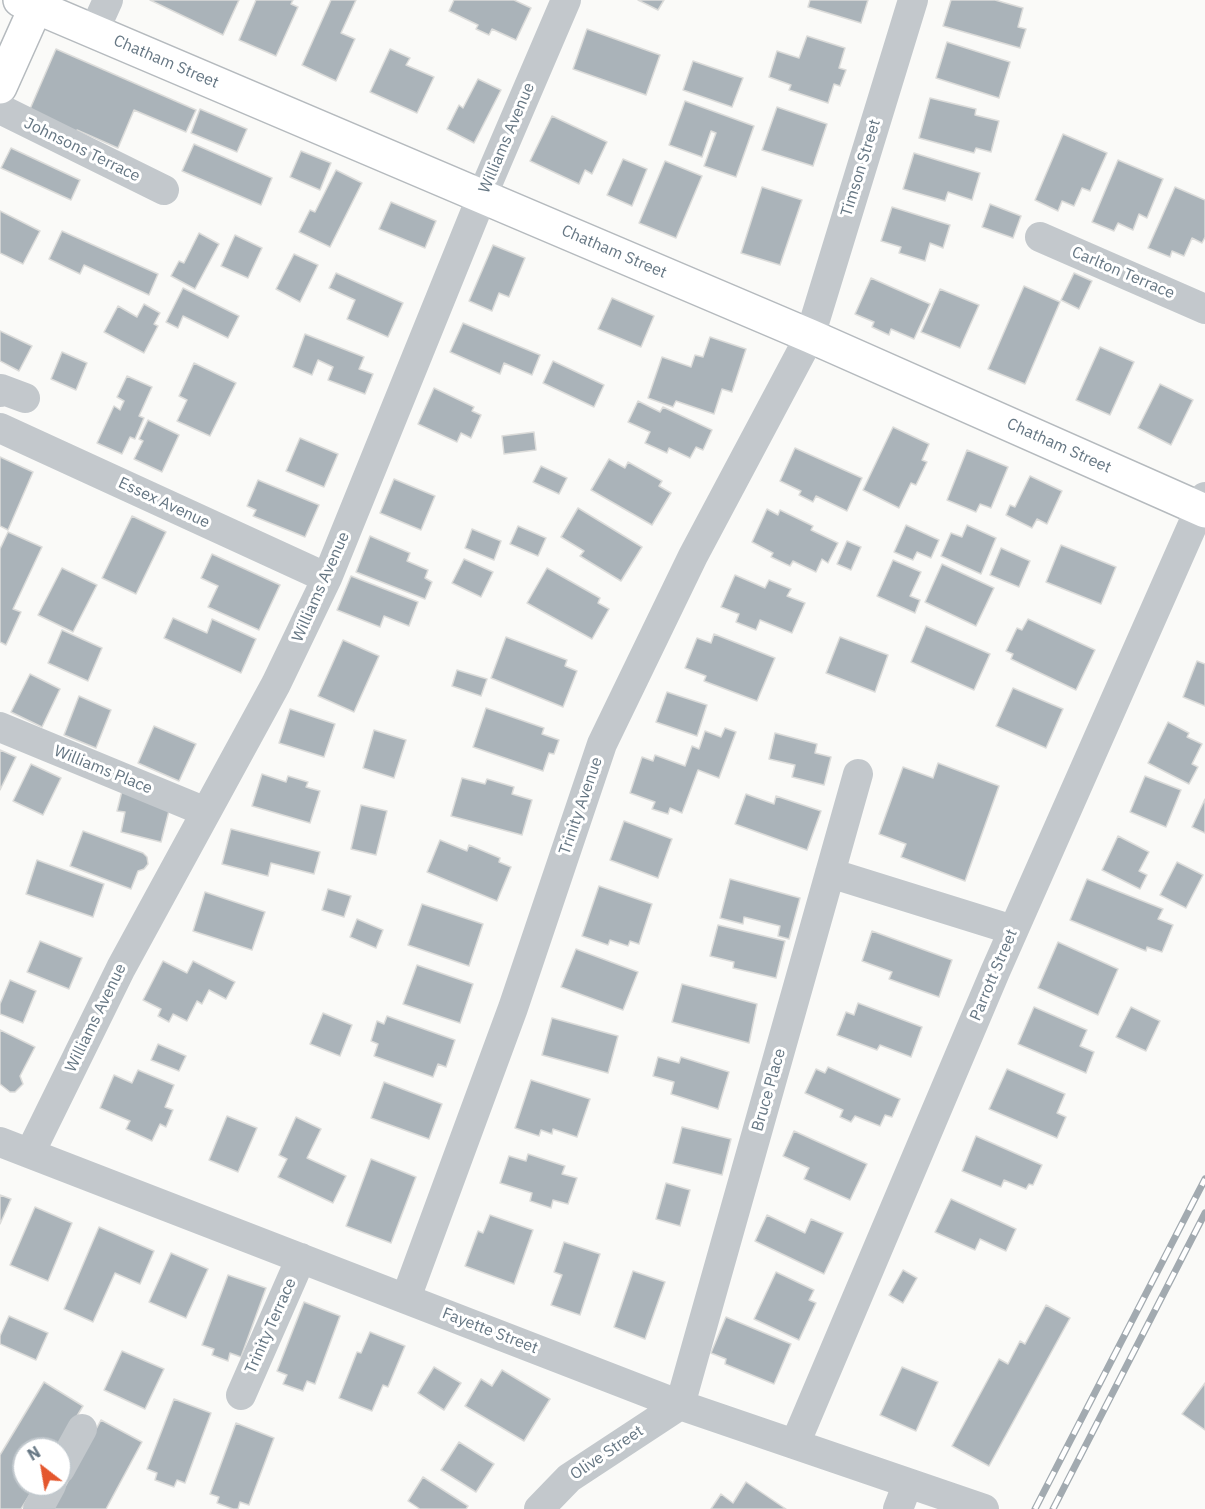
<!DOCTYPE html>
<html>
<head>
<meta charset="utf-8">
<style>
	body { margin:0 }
	#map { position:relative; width:1205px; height:1509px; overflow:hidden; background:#fafaf8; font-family:"IBM Plex Sans",sans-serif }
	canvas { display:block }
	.north { position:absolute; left:12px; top:1437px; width:60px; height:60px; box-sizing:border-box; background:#fff; border:2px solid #c1c8cd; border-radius:50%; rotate:329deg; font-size:16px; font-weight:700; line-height:24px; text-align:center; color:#657683 }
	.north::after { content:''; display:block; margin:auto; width:21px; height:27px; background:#e4572e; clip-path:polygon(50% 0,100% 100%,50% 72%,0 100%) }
</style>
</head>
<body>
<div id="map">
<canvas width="1205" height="1509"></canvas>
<div class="north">N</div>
</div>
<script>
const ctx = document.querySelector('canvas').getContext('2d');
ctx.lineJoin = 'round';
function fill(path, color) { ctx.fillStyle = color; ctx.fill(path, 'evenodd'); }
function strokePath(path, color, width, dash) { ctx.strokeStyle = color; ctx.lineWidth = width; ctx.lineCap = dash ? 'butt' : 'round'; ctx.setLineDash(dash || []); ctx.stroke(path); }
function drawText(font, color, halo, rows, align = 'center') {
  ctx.font = font + ' "IBM Plex Sans",sans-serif'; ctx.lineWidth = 6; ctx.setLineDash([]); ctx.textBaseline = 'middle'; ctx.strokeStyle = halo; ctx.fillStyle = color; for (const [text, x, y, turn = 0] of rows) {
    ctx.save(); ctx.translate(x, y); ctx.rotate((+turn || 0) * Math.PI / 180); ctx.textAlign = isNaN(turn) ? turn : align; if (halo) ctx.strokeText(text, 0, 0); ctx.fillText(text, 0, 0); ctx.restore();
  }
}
const building = new Path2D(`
	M150,0H239L223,35Z
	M256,0H293L291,4L298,7L276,56L239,40Z
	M331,0H356L341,33L355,39L336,81L302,65Z
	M454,0H514L531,8L516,40L492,29L489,35L476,29L478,25L449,11Z
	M638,0H664L658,10Z
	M810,0H868L861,23L808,7Z
	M951,0H995L1023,8L1018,27L1026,29L1020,48L943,26Z
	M587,29L660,55L646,95L573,69Z
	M807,36L845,48L839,68L846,70L840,86L834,84L828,103L789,90L791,85L769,77L777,51L799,58Z
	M947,42L1010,62L999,98L936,78Z
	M56,49L196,110L186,132L134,110L118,148L77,130L74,136L27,116Z
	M390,49L410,58L406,65L434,77L417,113L370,92Z
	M693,61L743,78L732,107L683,90Z
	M478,79L501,90L474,143L447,129L459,105L463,108Z
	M930,98L976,109L975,115L999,121L991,152L976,148L974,153L919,138Z
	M685,101L754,126L736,177L704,166L716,133L711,131L702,157L669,145Z
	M777,107L827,124L813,166L762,150Z
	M200,109L247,129L237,152L191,133Z
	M552,116L607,142L592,174L585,170L579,184L530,161Z
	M1063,134L1107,153L1090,191L1082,188L1074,206L1062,201L1058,211L1035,200Z
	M194,144L272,178L261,205L182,171Z
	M11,148L80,180L71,200L1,168Z
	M301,151L331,163L320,190L290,177Z
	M914,153L980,173L972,200L948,192L945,201L903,189Z
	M623,159L647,169L632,206L607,195Z
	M1118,160L1163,179L1147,218L1139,214L1133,230L1118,223L1114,231L1092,222Z
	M665,161L702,176L676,238L639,223Z
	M336,170L362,183L330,247L299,232L310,210L315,212Z
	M762,187L802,200L780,265L741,253Z
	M1175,187L1205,200V237L1202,243L1192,238L1184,256L1172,251L1170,257L1148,248Z
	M391,202L436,221L425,248L379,229Z
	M990,204L1021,216L1013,238L982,227Z
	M892,207L950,225L943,248L930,243L925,261L899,253L901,247L881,241Z
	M0,211L40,231L23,264L0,253Z
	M62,231L158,274L149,295L84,265L80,274L49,259Z
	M199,233L219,244L195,289L171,276L179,261L184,263Z
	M235,235L262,248L248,278L221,266Z
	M493,245L525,258L509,297L499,293L492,311L469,301Z
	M294,254L318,265L300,302L276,289Z
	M336,273L403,303L388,337L347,319L355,300L329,288Z
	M1074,273L1092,281L1079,309L1061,300Z
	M871,278L930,304L914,339L891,329L889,335L872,327L874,322L855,314Z
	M1024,286L1060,302L1025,384L988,369Z
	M183,288L239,316L228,338L183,316L178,328L166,322Z
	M940,289L979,305L960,348L921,332Z
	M612,298L654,316L641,347L598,329Z
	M144,304L160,313L154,324L158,326L144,353L104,332L118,306L137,317Z
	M463,323L540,355L532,375L504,363L500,374L450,352Z
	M0,331L32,346L19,371L0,361Z
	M305,334L364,357L359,369L373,374L365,394L328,380L333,367L318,360L312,375L293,367Z
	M710,337L746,349L732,392L722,389L714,414L676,401L673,407L648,398L662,357L691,367L695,355L703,357Z
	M1100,347L1134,362L1110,415L1076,400Z
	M62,352L87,363L76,390L51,379Z
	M553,361L604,385L594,407L543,383Z
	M194,363L236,383L210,436L177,421L187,400L179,396Z
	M127,376L152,387L139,416L144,418L135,439L130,437L122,454L97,443L114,406L120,410L124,401L117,397Z
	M1160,384L1193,400L1171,445L1138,428Z
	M434,388L474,407L472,411L481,415L471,438L461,433L457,442L418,424Z
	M638,401L660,412L663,407L712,430L703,450L696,447L690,458L669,448L667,453L645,443L650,432L628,422Z
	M148,420L179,435L162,472L134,459L143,441L139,439Z
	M893,427L929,444L922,460L927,462L916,485L911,483L899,508L863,490Z
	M534,432L536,450L504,454L502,436Z
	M300,438L338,454L324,487L286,471Z
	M795,448L862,478L847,511L816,496L813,502L799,495L801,491L780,481Z
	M967,450L1008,467L991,508L980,504L976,512L947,500Z
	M0,457L33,472L8,530L0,526Z
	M609,459L625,468L628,462L662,481L659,486L671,493L652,525L591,490Z
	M541,466L567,478L559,494L533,482Z
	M1030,476L1062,491L1047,524L1037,519L1032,528L1006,515L1010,505L1015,507Z
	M394,479L435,496L421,530L380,513Z
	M258,480L319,505L305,537L253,516L256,510L247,506Z
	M578,508L642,547L621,581L580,556L584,551L561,537Z
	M767,509L778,515L780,510L813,526L811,530L838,543L828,563L822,559L816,572L793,561L790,566L771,557L773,553L752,542Z
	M132,516L166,532L136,594L102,578Z
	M906,525L939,540L931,558L917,552L913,560L894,552Z
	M967,525L996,538L981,574L941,556L951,533L962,537Z
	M518,526L546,538L538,556L510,544Z
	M472,529L501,541L494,560L465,548Z
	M8,532L42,547L13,609L21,612L6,645L0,642V549Z
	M370,536L410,553L407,561L428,570L425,578L432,582L425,599L356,572Z
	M847,541L861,547L851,570L837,564Z
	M1061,545L1116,567L1101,604L1046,582Z
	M1001,548L1030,561L1019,587L990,575Z
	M212,554L280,585L259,630L208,607L218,586L201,578Z
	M464,559L493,572L481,597L452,583Z
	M893,560L921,572L910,596L920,600L915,613L877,596Z
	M942,564L994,588L976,626L925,602Z
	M62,568L97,585L73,632L38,615Z
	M547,568L600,598L598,603L609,609L592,639L527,603Z
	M735,575L765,588L769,580L791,589L787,596L805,603L792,633L760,620L756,630L736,622L739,614L721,607Z
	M351,576L418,602L409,626L384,616L380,627L337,610Z
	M173,618L207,633L212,619L256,639L241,673L164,638Z
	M1028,619L1095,650L1076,690L1011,659L1013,654L1006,651L1017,628L1022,630Z
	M926,626L990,654L974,690L911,662Z
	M62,630L102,648L88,681L48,663Z
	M714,634L775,658L757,701L704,681L706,676L685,668L697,638L711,643Z
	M506,637L567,660L565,666L577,671L563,707L491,678Z
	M840,637L888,655L875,692L826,673Z
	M343,640L379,656L354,712L318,696Z
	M1197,661L1205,664V706L1183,697Z
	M457,670L487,679L481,696L452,686Z
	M30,674L60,689L42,727L11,712Z
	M1013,688L1063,709L1046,748L996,726Z
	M667,692L707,705L697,736L656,722Z
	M79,696L111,710L96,748L64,735Z
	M486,708L544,728L542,734L559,740L554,754L549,753L543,771L473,747Z
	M290,709L335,724L324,757L279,743Z
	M1168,722L1189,733L1187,737L1202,744L1192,764L1198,767L1189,784L1148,763Z
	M154,726L196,744L179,781L138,763Z
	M725,728L736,732L719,778L698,770L682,813L670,808L668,814L652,809L655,802L630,793L642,757L653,761L655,755L685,766L692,746L699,749L705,731L721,737Z
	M374,730L406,740L394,778L363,768Z
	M775,733L817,744L815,753L831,757L824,785L792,777L795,765L769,759Z
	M0,750L16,757L0,790Z
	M938,763L999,786L965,881L901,857L906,844L879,834L903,767L933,778Z
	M31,764L61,778L43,815L13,801Z
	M262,774L286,782L288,776L308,782L306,787L320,791L310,823L252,806Z
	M1145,776L1181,790L1166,827L1130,812Z
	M462,778L485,784L487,779L514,787L512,794L532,800L522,835L451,816Z
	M122,791L170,807L161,842L121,832L125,812L117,811Z
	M746,794L774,804L776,796L821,811L807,850L735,824Z
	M1205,799V833L1192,827Z
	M361,805L387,811L376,855L351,849Z
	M624,821L672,839L658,878L610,860Z
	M231,829L320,852L314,874L271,863L268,876L222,864Z
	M83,831L143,853L147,857L148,864L144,869L138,871L131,889L70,866Z
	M1118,836L1149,852L1139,871L1147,875L1140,889L1102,870Z
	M440,840L467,851L469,845L500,858L499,862L511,867L497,901L427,872Z
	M37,860L104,884L93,917L26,894Z
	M1177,862L1203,875L1186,908L1160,895Z
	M730,879L800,898L789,939L778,936L780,926L744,917L743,924L720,918Z
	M1087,879L1163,909L1158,919L1173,925L1162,952L1147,947L1146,951L1070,920Z
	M599,886L652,904L639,944L630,941L628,946L610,940L608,945L582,936Z
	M328,889L351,896L344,917L322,910Z
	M205,892L265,912L252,950L193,931Z
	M422,904L483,924L469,966L408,945Z
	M357,919L383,930L376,948L350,937Z
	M718,925L785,941L776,978L733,968L734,962L710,956Z
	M872,931L952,960L939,997L889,979L892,972L862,961Z
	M40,941L82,958L69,989L27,972Z
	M1058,942L1118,969L1098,1015L1038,988Z
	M576,949L638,972L623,1010L561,987Z
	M163,961L187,973L193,961L235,982L226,999L209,990L202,1004L197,1001L187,1021L173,1014L169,1022L158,1016L161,1009L143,1000Z
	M417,965L473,984L460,1023L403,1004Z
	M10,980L36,991L23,1023L0,1014V1004Z
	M682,984L757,1004L749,1043L672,1022Z
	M858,1003L922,1027L911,1057L880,1045L877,1050L837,1035L846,1012L854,1015Z
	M1034,1007L1087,1030L1080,1046L1094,1052L1086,1073L1018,1044Z
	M1131,1007L1160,1021L1146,1051L1116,1037Z
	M323,1013L352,1025L340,1056L310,1044Z
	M387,1016L455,1040L446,1067L438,1064L433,1077L374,1056L378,1044L371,1041L377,1021L384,1024Z
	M552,1018L618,1036L608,1073L542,1055Z
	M0,1030L35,1047L20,1076L23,1084L15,1092H10L0,1084Z
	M158,1044L186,1056L179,1071L151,1060Z
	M658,1057L679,1063L681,1057L729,1072L718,1109L671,1094L674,1082L653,1076Z
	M828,1067L900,1099L892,1117L885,1115L880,1126L855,1116L851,1122L840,1117L843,1110L805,1093L816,1069L825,1073Z
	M1007,1069L1065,1094L1057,1113L1066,1117L1057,1138L989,1109Z
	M138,1070L174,1085L165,1107L173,1110L166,1127L160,1124L152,1141L126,1129L130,1121L100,1108L114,1075L132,1083Z
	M531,1080L590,1099L577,1137L553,1129L552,1134L541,1130L539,1136L515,1128Z
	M384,1082L442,1104L429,1139L371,1118Z
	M227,1116L257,1128L238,1172L209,1160Z
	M296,1117L321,1129L307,1158L346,1176L333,1203L278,1177L287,1159L279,1155Z
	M682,1127L731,1139L722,1175L673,1163Z
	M794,1131L867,1164L850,1200L804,1179L809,1168L783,1156Z
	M976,1136L1042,1165L1033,1185L1029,1184L1026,1189L1004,1180L1001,1187L962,1171Z
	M528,1154L565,1166L562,1174L577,1178L568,1204L553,1200L551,1208L530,1201L532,1193L500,1183L509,1156L526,1161Z
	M371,1159L416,1177L391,1243L346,1226Z
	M666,1183L690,1190L680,1226L656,1219Z
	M0,1195L11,1199L0,1224Z
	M951,1199L1016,1229L1006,1251L980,1239L975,1250L935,1232Z
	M35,1207L72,1223L48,1281L10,1265Z
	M490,1215L533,1230L514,1284L465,1266L478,1231L483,1233Z
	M767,1215L805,1233L811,1219L843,1233L824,1274L755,1241Z
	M99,1227L154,1251L140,1284L115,1273L93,1322L64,1309Z
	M564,1242L600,1254L580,1315L551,1305L562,1275L554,1272Z
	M171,1253L208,1269L186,1318L149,1302Z
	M903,1270L917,1278L903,1303L889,1295Z
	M633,1271L665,1282L645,1339L614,1327Z
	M776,1272L814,1290L809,1300L816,1303L799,1340L754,1319Z
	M228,1275L266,1288L241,1357L230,1353L228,1361L212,1355L214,1349L202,1345Z
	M304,1302L340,1316L315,1384L307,1381L303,1391L283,1384L287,1375L277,1371Z
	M1046,1305L1070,1318L989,1466L952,1446L999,1359L1008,1364L1020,1341L1025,1344Z
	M9,1316L48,1333L36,1360L0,1344V1336Z
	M726,1317L791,1344L774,1384L725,1364L726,1359L711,1353Z
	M370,1332L405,1346L388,1387L383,1385L372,1411L339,1398L357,1352L361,1353Z
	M122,1351L164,1369L145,1409L104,1390Z
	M434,1367L461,1383L444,1410L418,1393Z
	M902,1367L938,1382L916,1431L880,1415Z
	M502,1370L550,1399L524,1441L465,1406L481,1379L492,1386Z
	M44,1382L83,1406L57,1449H24V1485H36L21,1509H0V1455Z
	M1205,1383V1430L1182,1414Z
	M174,1399L211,1413L185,1483L177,1480L174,1487L155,1480L157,1473L147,1469Z
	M101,1420L142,1442L106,1509H53Z
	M236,1423L274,1438L249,1505L240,1502L238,1509H233L217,1503L219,1497L210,1494Z
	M459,1442L494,1464L476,1492L441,1470Z
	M423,1477L468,1506L466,1509H420L408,1501Z
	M746,1482L786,1509H711L721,1494L733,1503Z`);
fill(building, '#aab3b9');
strokePath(building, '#dcdcda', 1.5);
const major = new Path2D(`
	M20,0L810,336L1205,511
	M0,87L39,0`);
strokePath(major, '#b5babe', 36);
strokePath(new Path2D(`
	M94,31L108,0
	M0,109L164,190
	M1040,237L1205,309
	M0,392L1,389L25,398
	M0,428L327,578
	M0,727L206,812
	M830,873L1013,930
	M0,1142L680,1405L984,1509
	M30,1153L121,968L276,684L327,578L482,196L566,0
	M406,1298L513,1008L602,744L693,556L810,336L913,0
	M241,1395L301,1258
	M680,1405L858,774
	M795,1444L995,972L1205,497
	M60,1469L82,1429
	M38,1509L51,1485
	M539,1509L569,1478L680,1405
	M898,1509L908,1483`), '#c3c8cc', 30);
strokePath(major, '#fff', 33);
const rail = new Path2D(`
	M1035,1509L1205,1179
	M1053,1509L1205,1213`);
strokePath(rail, '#a2aab0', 7);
strokePath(rail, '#fff', 4.5, [14]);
drawText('16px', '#657683', '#fff', [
	["Chatham Street",166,62,23],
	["Williams Avenue",507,138,-67],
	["Johnsons Terrace",82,150,26],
	["Timson Street",861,168,-73],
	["Chatham Street",614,252,23],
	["Carlton Terrace",1123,273,23],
	["Chatham Street",1059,446,24],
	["Essex Avenue",164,503,25],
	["Williams Avenue",321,587,-66],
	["Williams Place",103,770,22],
	["Trinity Avenue",581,806,-71],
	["Parrott Street",994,975,-67],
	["Williams Avenue",96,1018,-64],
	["Bruce Place",769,1090,-74],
	["Trinity Terrace",271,1326,-66],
	["Fayette Street",490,1331,21],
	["Olive Street",607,1453,-34]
]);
</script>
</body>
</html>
